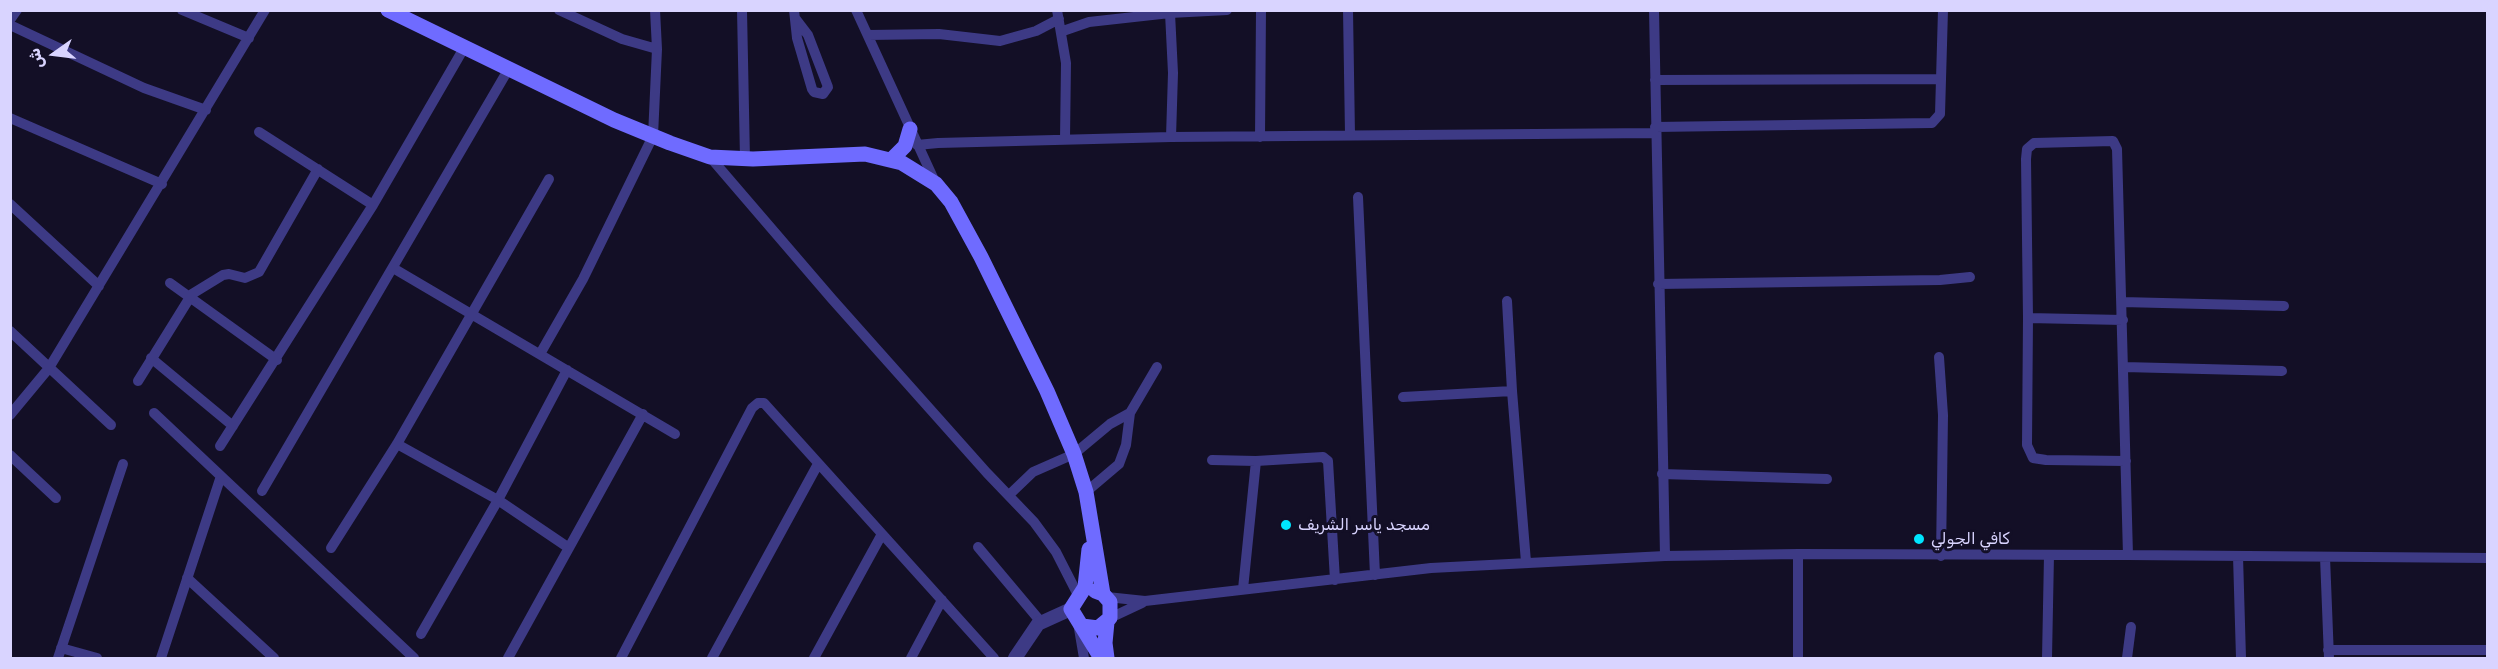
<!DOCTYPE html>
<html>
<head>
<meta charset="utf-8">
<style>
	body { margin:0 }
	#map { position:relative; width:2498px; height:669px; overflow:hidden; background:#130f26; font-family:Rubik,Cairo,sans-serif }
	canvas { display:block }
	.frame { position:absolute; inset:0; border:12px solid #d9d4ff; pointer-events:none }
	.north { position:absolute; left:24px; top:24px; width:60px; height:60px; -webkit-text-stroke:4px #130f26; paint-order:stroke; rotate:256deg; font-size:16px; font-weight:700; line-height:24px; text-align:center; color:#d9d4ff }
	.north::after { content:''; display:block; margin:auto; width:21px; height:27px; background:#d9d4ff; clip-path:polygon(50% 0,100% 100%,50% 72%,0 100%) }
</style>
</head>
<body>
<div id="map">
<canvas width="2498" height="669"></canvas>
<div class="frame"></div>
<div class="north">ش</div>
</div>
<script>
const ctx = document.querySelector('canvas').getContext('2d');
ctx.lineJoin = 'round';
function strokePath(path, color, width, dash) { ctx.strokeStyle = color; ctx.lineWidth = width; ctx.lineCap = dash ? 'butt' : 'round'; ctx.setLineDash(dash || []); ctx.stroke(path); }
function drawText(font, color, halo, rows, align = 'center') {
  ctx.font = font + ' Rubik,Cairo,sans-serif'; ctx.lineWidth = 6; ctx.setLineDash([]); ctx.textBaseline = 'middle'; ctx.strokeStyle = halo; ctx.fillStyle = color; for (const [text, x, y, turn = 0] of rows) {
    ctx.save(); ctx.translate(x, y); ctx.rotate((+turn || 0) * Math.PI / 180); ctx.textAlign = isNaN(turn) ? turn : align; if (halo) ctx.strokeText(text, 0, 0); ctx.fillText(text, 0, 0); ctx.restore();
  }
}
strokePath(new Path2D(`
	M182,10L249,38
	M559,10L622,39L657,49
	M742,10L745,159
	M794,10L797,38L812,89L814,92L823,94L828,87L808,35L795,18
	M856,10L936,184
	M1057,10L1066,63L1065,139
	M1348,10L1350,135
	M1654,10L1665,556
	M1170,13L1227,10
	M10,20L17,10
	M10,25L144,88L206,110
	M1063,31L1089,22L1170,13L1173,73L1171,137
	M868,35L939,34L1000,41L1036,31L1059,19
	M1655,80L1940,79
	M10,118L162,184
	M1655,127L1932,123L1940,114L1943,10
	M259,132L373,205
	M1260,137L1261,10
	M917,145L938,143L1171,137L1656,133
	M710,157L832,299L987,473L1034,522L1056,552L1079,597
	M1358,197L1375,575
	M10,204L99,286
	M393,268L675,434
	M170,283L277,360
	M1658,284L1940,280L1970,277
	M1507,301L1512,391
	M2122,302L2284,306
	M2028,318L2123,320
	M10,331L111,425
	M540,354L583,279L653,136L657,49L655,10
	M1939,357L1943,415L1941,556
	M151,358L233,426
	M2124,367L2282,371
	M138,381L192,294L223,275L229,274L245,278L259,272L318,169
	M1403,397L1512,391L1526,562
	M154,413L414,658
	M10,415L49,368L265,10
	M397,444L498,500L569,548
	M220,446L373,205L464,48
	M10,455L56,498
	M1212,460L1256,461
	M2126,461L2046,460L2033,458L2027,445L2028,318L2026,159L2027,149L2034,143L2113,141L2117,149L2128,555
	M1662,474L1827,479
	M262,491L508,70
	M1086,492L1119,464L1126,445L1130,413L1157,367
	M1009,495L1033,472L1074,454L1110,424L1130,413
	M978,547L1041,622
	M331,548L397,444L549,179
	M2238,556L2241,658
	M2325,557L2329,658
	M187,578L274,658
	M1243,589L1256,461L1323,457L1328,461L1335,580
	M1107,597L1145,601L1431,568L1665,556L1798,554L2128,555L2488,558
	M1110,618L1142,603
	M1078,623L1084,658
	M421,634L498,500L567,370
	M61,648L97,658
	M2328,650H2488
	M58,658L123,464
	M161,658L221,476
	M508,658L643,414
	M621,658L752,408L758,403H764L994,658
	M712,658L818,464
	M814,658L882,534
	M911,658L942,600
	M1798,658V554
	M2047,658L2049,555
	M2127,658L2131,627`), '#3d3a85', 10);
strokePath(new Path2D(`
	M1015,658L1038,624L1071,609`), '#3d3a85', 14);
strokePath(new Path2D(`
	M388,10L614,120L670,143L710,157L753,159L865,154L902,163L936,184L951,202L981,257L1047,391L1074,454L1086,492L1103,594
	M892,159L905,146L910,129
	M1089,549L1085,587L1071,609L1101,658
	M1107,622L1105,643L1107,658
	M1082,626L1098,628L1110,618V602L1103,594L1095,591`), '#6f6bff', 15);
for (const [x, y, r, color] of [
	[1286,525,6,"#00e5ff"],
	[1919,539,6,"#00e5ff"]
]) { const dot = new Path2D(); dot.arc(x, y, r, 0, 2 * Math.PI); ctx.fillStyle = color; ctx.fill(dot); strokePath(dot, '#130f26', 2); }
drawText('16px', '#d9d4ff', '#130f26', [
	["مسجد ياسر الشريف",1298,525],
	["كافي الجولي",1931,539]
], 'left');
</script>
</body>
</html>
